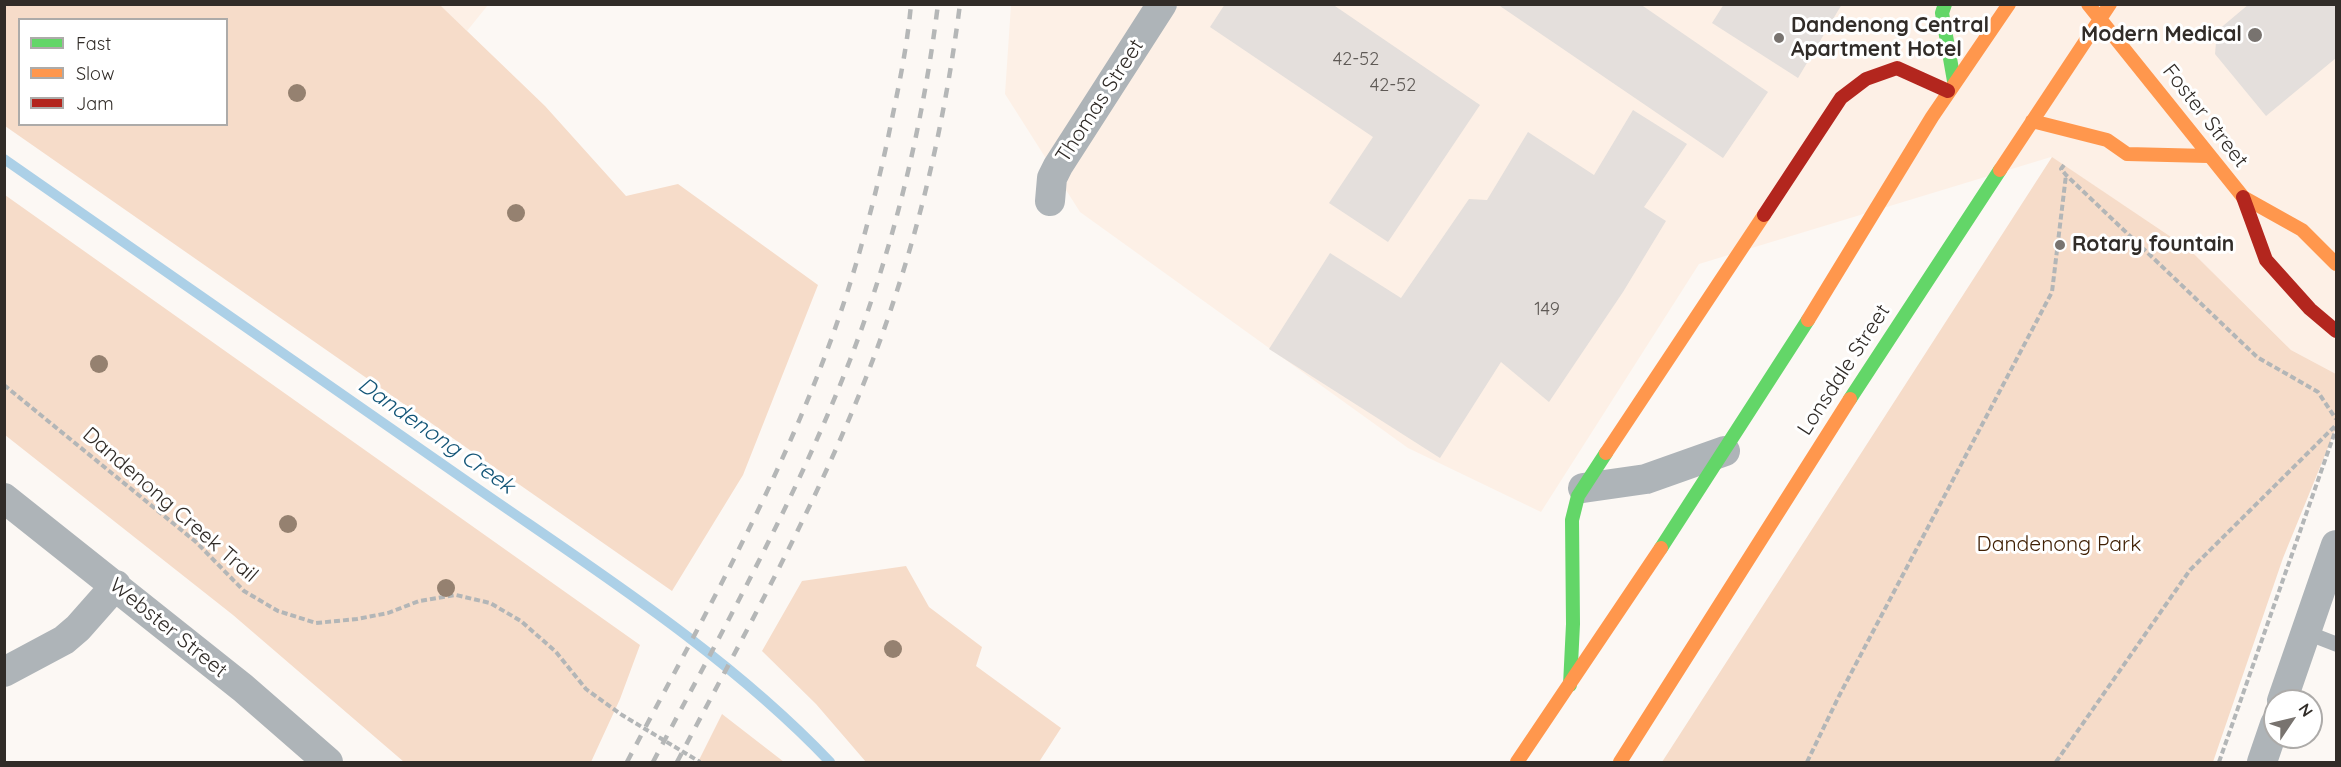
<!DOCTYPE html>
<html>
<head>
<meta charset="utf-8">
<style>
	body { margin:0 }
	#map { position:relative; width:2341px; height:767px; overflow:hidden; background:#fcf8f4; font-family:Quicksand,sans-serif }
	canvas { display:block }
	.frame { position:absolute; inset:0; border:6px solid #312c28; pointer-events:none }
	.legend { position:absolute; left:18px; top:18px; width:210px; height:108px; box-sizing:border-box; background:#fff; border:2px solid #adaba9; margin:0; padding:8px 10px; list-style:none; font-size:18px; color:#312c28 }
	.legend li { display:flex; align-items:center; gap:12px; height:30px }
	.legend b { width:30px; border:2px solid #adaba9 }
	.north { position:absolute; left:2263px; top:689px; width:60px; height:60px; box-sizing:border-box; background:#fff; border:2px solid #adaba9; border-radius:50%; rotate:55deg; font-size:16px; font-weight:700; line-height:24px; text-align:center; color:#312c28 }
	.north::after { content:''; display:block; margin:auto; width:21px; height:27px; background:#78736f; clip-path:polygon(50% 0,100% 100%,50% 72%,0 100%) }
</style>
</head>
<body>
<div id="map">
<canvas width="2341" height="767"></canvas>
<div class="frame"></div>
<ul class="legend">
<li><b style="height:8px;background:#63d668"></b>Fast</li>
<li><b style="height:8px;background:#ff974d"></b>Slow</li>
<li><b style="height:8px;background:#b3261e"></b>Jam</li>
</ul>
<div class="north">N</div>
</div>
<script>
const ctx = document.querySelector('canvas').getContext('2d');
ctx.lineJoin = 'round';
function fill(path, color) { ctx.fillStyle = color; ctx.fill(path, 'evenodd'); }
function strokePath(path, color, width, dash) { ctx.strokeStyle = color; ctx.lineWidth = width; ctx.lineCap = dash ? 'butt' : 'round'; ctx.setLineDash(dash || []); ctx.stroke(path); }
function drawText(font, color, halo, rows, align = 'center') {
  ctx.font = font + ' Quicksand,sans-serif'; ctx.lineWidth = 6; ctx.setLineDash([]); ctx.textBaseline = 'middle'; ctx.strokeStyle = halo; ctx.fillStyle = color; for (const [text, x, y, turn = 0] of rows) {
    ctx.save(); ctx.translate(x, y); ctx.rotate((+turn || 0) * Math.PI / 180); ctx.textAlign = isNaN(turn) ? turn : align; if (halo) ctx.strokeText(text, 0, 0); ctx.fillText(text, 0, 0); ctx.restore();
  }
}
fill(new Path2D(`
	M440,5H488L467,31Z
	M1011,5H2336V374L2291,350L2189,249L2051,157L1699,264L1541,512L1408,448L1080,212L1005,94Z`), '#fdf0e6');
fill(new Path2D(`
	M5,4L440,5L545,106L626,196L678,184L818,285L743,475L672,591L5,126ZM20,20H226V124H20Z
	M2052,157L2189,249L2291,350L2336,374V428L2283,558L2213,762H1662Z
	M5,195L640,645L620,699L591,762H404L233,615L5,435Z
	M906,566L929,607L982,647L976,666L1061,728L1039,762H866L816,704L762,651L802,581Z
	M722,714L784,762H698Z`), '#f6dcc9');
strokePath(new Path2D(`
	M4,159C163,270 322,381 481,491C601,574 729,656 830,762`), '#acd0e7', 10);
fill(new Path2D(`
	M1225,4H1332L1480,105L1388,242L1329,203L1373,137L1210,27Z
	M1497,4H1640L1768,92L1723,158Z
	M1724,4H1842L1798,78L1712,23Z
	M2249,4H2336V58L2266,116L2215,54L2217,31Z
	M1633,110L1687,144L1644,207L1666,221L1623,292L1549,402L1501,362L1440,458L1269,349L1330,253L1401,298L1469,199L1487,200L1528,132L1594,175Z`), '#e4dfdc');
strokePath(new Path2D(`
	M2064,165L2061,169L2066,175L2257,357L2318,392L2336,419
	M4,385L196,542L244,591L278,611L316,623L357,619L388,613L419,601L456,595L490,603L521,621L556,652L586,689L622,715L700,762
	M1807,762L1839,696L2052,292L2066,175
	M2056,762L2190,570L2336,425
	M2219,762L2336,429`), '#b3b6b7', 4, [6, 3]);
strokePath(new Path2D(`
	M2305,632L2336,644`), '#aeb4b8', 15);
strokePath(new Path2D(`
	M1050,201L1052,178L1058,166L1162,4
	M1583,488L1646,479L1725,451
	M4,498L243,688L328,762
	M4,672L64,640L78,628L116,585
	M2282,701L2336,545
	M2262,762L2275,724`), '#aeb4b8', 30);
strokePath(new Path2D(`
	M1945,4L1942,13L1954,81
	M1850,399L2000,170
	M1661,548L1808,320
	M1570,685L1573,624L1572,520L1578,496L1606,453`), '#63d668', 14);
strokePath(new Path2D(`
	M2088,4L2243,197L2302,230L2336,264
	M2032,121L2107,140L2127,154L2208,156
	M2000,170L2110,4
	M1808,320L1932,117L2009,4
	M1606,453L1764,215
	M1517,762L1661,548
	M1620,762L1850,399`), '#ff974d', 14);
strokePath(new Path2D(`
	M2243,197L2266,260L2310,309L2336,331
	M1764,215L1841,98L1866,79L1897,68L1948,91`), '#b3261e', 14);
strokePath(new Path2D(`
	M627,762C697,629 772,497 825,356C852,285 872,212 888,138C897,94 907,50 911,4
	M653,762C723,630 796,499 850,360C894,246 923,125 938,4
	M677,762C756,612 841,462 894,300C926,204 947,105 960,4`), '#b5b7b7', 4.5, [10, 10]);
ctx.fillStyle = '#958170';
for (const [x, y] of [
	[297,93],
	[516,213],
	[99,364],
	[288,524],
	[446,588],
	[893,649]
]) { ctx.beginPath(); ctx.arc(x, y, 9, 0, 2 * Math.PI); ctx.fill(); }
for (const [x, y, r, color] of [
	[2255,35,8,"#78736f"],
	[1779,38,6,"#78736f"],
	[2060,245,6,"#78736f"]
]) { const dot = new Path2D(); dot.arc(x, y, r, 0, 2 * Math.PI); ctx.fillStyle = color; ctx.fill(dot); strokePath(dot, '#fff', 2); }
drawText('18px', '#5e5955', null, [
	["42-52",1356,60],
	["42-52",1393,86],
	["149",1547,310]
]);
drawText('bold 21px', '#312c28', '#fff', [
	["Dandenong Central",1791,26],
	["Apartment Hotel",1791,50],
	["Modern Medical",2242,35,"right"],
	["Rotary fountain",2072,245]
], 'left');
drawText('21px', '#312c28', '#fff', [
	["Thomas Street",1100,101,-57],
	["Foster Street",2205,116,52],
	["Lonsdale Street",1844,370,-57],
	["Dandenong Creek Trail",170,505,41],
	["Webster Street",168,628,39]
]);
drawText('21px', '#402004', '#fff', [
	["Dandenong Park",2059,545]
]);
drawText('italic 22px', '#135577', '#fff', [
	["Dandenong Creek",436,436,35]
]);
</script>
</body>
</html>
